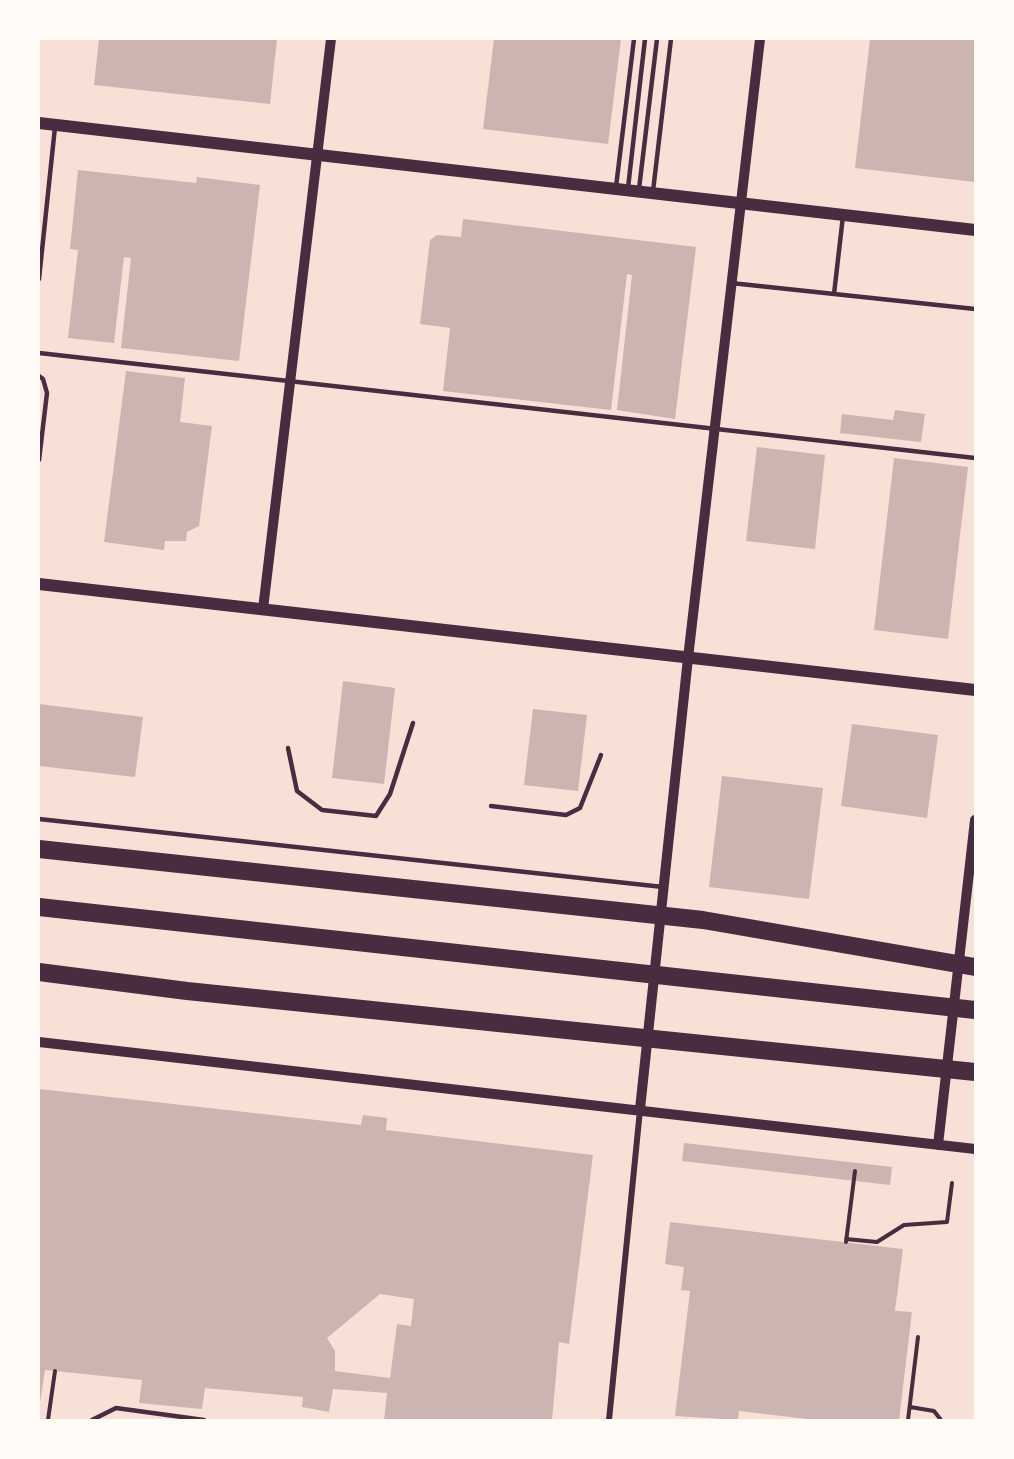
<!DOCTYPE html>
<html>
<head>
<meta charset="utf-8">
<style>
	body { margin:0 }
	#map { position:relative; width:1014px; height:1459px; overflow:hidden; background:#f7e1d7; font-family:Figtree,sans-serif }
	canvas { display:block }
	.frame { position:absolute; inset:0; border:40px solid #fffaf5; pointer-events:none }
</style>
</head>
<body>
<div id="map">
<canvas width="1014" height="1459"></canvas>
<div class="frame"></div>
</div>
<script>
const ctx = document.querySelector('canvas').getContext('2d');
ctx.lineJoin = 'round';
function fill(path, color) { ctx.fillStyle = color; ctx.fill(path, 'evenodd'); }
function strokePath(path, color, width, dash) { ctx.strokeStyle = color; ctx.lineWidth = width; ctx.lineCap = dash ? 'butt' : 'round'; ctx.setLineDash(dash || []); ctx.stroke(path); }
fill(new Path2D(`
	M99,39H277L270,104L94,85Z
	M494,39H621L608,144L483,129Z
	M870,39H975V182L855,168Z
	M78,170L196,183L197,177L260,185L239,361L121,348L131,258L124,257L114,343L68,338L78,250L70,249Z
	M463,219L696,247L675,419L617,410L632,275L627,274L611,410L443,391L450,328L420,324L430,240L437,235L461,237Z
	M126,371L185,378L180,422L212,426L199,526L187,532L186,541H165L164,550L104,542Z
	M895,410L925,414L921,442L840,433L842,414L893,420Z
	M757,447L825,455L815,549L746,541Z
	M894,458L968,467L948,639L874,630Z
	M343,681L395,688L384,784L332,778Z
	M39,704L143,717L135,777L39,766Z
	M533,709L587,715L578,791L524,785Z
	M852,724L938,735L927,818L841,806Z
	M722,776L823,788L809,899L709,887Z
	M39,1089L361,1125L363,1115L387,1118L386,1130L593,1155L569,1344L559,1342L552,1420H384L387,1393L333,1389L329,1412L302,1407L303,1397L205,1388L202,1409L139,1403L142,1380L45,1370L39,1409ZM380,1294L414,1299L411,1326L397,1324L390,1378L335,1371V1351L327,1338Z
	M684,1143L892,1167L890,1185L682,1161Z
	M670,1222L903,1249L895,1311L912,1312L899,1420H816L739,1411L738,1420L675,1416L690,1291L681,1290L684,1267L665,1264Z`), '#ccb4b1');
strokePath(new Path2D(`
	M846,1239L877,1242L904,1225L947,1222L952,1183
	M846,1242L855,1171
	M910,1407L934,1411L941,1420
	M48,1420L55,1371
	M908,1420L918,1337`), '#4a2c40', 4);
strokePath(new Path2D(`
	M616,187L634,39
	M628,188L645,39
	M639,189L657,39
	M653,191L671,39
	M39,279L55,127
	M731,283L975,309
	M834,294L843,216
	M39,353L975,458
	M39,376L43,379L47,393L39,460
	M288,748L297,791L322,810L376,816L390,794L413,723
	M491,806L566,815L580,808L601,755
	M39,819L663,887
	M92,1420L116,1408L204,1420`), '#4a2c40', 4.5);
strokePath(new Path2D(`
	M609,1420L640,1110`), '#4a2c40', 6);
strokePath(new Path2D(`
	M263,609L331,39
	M39,1042L975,1149
	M640,1109L688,658L760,39
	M938,1145L975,820`), '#4a2c40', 10);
strokePath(new Path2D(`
	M39,123L975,230
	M39,584L975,690`), '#4a2c40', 12);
strokePath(new Path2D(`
	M39,849L703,920L975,967
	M39,907L975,1010
	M39,972L187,991L975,1072`), '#4a2c40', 18);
</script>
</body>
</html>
